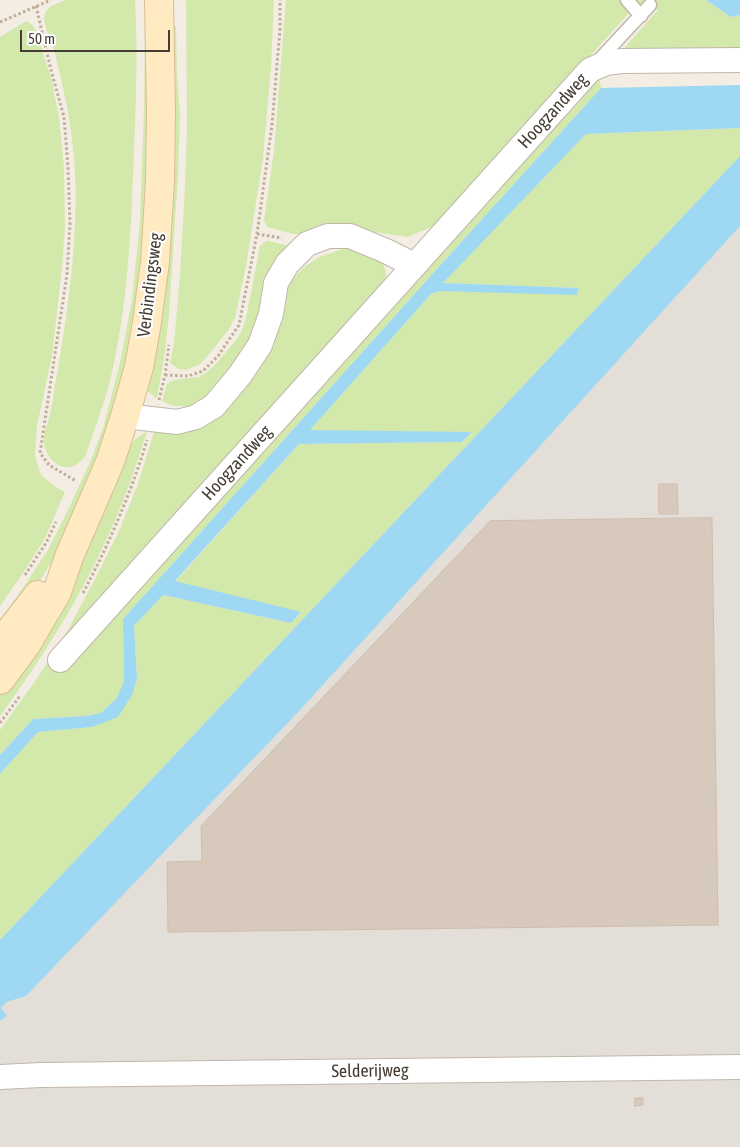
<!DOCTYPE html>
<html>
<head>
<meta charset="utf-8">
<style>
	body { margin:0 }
	#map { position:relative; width:740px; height:1147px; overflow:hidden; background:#f3ede4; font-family:"Asap Condensed",sans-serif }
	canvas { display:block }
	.scale { position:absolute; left:20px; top:30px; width:150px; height:22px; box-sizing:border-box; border:2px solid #453d34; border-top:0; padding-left:6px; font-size:15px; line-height:18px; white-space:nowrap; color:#453d34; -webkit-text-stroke:4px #fff; paint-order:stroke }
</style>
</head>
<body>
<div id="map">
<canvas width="740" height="1147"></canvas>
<div class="scale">50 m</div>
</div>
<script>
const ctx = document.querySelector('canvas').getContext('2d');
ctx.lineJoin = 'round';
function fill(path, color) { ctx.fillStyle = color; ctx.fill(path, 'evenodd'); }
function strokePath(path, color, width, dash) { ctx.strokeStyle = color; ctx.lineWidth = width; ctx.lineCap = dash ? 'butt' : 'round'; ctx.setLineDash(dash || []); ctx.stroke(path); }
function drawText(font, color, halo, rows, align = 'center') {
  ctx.font = font + ' "Asap Condensed",sans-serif'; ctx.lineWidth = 4; ctx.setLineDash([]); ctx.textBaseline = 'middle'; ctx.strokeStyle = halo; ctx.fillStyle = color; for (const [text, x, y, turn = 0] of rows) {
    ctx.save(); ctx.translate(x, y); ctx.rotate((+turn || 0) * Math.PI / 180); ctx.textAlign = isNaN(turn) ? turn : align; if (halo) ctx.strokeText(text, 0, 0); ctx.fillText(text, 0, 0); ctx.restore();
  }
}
fill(new Path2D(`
	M740,182V1147H0V975Z`), '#e4ded9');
fill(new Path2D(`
	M66,0H135C138,51 136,101 134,152C131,230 128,309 109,385C102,410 93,433 85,457C82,460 79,463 76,465C61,473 46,458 44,443C43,432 49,421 51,410C53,400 54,390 56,380C65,328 73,276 75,222C77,182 74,141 66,102C62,83 58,65 53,46C50,37 42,24 45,14C47,5 59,3 66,0Z
	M186,0H274L271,68L263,158L246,266L235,318L229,329L211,352L199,365L186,370L179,369L170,363L174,343L180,275L185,188L187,128Z
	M286,0H620L629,13L436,225L408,237L345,228L315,234H294L267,227L264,220L274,151Z
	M635,0H706L731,17L740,15V51L619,54L658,10L650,2L643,10Z
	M26,21L33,25L37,34L52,81L59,118L64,167L65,227L62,268L52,356L37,426L35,456L41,475L57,488L65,492L45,538L23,573L0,606V37Z
	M145,25H148V217L133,337L111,427L55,557L25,604L0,636V619L16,598L48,550L69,508L91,460L103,428L120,363L132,300L140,223L144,107Z
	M176,26L177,76L180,116L178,175L169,313L165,352L157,398L147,391V378L172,27Z
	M599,77L601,88L454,250L123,619L124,683L116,699L101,713L86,716L33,719L0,755V730L36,680L68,630L96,577L119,531L138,484L155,429H188L277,315L289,283L303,268L319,257L343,249L365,247C379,257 389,264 385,284Z
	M740,128V156L0,940V774L38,732L92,727L137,678L134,626L163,595L291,623L301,613L175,582L299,444L462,442L472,433L309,431L431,294L440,291L579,288L442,283L586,134Z
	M266,241H269L290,246L253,340L210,395L196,404L188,406H173L162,401L167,384L174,380L199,377L207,372L216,364L239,336L244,325L247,313L260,246Z
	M147,432C139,455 132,479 123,501C92,579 49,649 0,716V692L127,449C133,441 137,436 147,432Z`), '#d3e8ab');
fill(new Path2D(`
	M706,0H740V15L731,17Z
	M740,85V128L586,134L443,283L579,288L577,295L440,291L431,294L310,430L472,432L462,442L299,444L175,581L301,612L291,623L163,595L134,626L137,678L132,695L118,717L92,727L38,732L0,774V755L33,719L86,716L101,713L116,699L124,682L123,619L454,250L601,88Z
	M740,156V226L300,710L26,996L6,1002L1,1008L7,1015L1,1021L0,1020V940Z`), '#9ed8f2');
const building = new Path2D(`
	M659,484H677L678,514H659Z
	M712,518L718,925L168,932L167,862L202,861L201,826L490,521Z
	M635,1098H643V1105L635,1106Z`);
fill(building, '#d7cabc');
strokePath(building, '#cfbeac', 1);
const lane = new Path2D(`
	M627,0L641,16
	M597,62L650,5`);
const street = new Path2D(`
	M125,416L177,422L196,417L214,406L240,375L260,345L271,314L276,283L287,264L307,244L328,236H350L386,251L414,265
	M60,660L590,70L606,63L622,61L740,60
	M0,1077L41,1075L740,1067`);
const secondary = new Path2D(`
	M0,644L38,595
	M0,680L26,645L57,592L69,557L110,462L125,416L139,367L147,322L155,262L160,181L161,112L159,0`);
strokePath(lane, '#c1b7a9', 15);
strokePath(street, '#c1b7a9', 26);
strokePath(secondary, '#d7bf94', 30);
strokePath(new Path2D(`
	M36,6L51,70L64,117L68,167L70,223L67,274L40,453L49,465L76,481
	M0,22L51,0
	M257,234L282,238
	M165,375L188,376L203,371L218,356L239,325L257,234L272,125L280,29V0
	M159,400L165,375L169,345
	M25,575L46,543L56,522
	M83,593C109,544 131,493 147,440
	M0,723L20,696`), '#c0ae97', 3, [2.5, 2.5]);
strokePath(lane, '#fff', 12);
strokePath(street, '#fff', 24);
strokePath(secondary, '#ffeac2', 28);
drawText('18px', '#453d34', '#fff', [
	["Hoogzandweg",553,111,-48],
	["Verbindingsweg",150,285,-83],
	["Hoogzandweg",237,463,-48],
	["Selderijweg",370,1071,-1]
]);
</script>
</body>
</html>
